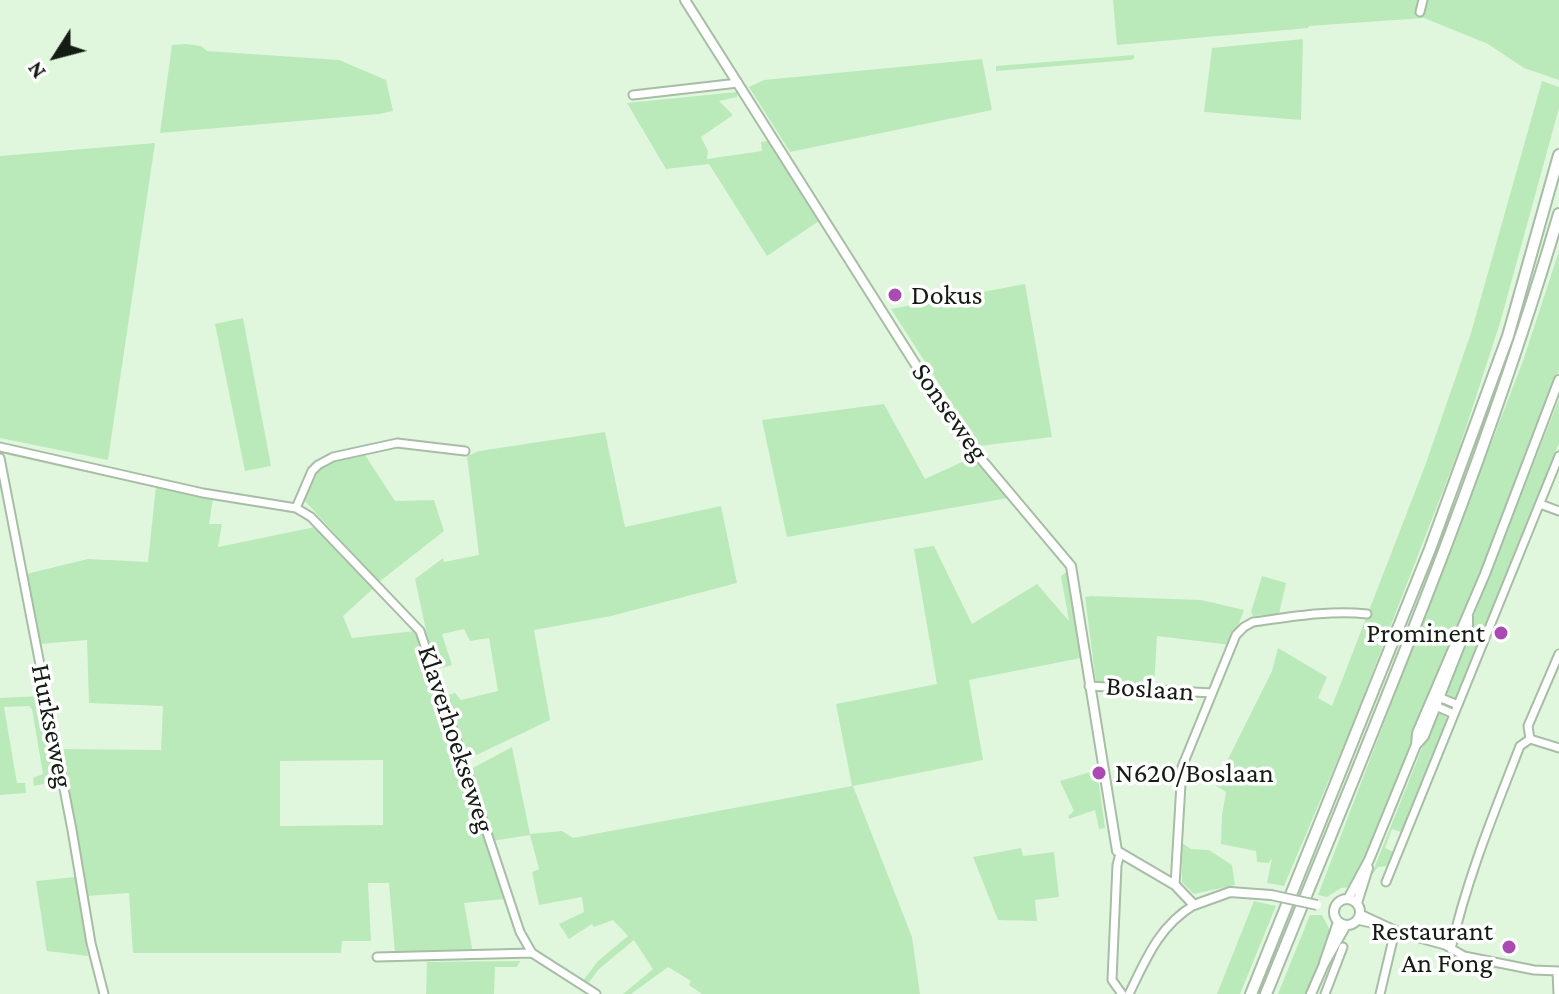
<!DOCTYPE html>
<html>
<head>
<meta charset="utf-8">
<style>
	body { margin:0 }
	#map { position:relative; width:1559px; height:994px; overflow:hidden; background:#e0f7de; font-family:"Crimson Pro",serif }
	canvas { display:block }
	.north { position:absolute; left:16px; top:16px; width:80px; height:80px; -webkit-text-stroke:6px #fff; paint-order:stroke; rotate:234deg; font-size:22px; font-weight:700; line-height:32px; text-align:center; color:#141c14 }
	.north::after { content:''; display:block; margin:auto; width:28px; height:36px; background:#141c14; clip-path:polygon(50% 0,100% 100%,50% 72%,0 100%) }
</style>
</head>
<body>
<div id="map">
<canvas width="1559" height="994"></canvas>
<div class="north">N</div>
</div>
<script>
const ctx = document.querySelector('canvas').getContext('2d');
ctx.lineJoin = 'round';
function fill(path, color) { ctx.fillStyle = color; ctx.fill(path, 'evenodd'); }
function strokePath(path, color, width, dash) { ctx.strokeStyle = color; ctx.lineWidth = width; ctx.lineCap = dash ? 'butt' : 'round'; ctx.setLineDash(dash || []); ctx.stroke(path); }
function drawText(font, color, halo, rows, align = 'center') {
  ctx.font = font + ' "Crimson Pro",serif'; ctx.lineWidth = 7; ctx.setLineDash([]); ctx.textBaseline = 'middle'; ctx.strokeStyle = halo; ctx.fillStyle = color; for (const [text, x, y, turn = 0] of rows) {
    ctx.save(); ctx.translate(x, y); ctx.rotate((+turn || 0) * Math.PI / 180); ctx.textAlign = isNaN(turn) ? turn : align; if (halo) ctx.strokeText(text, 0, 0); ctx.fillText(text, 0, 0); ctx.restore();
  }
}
fill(new Path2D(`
	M1113,0H1559V80L1524,68L1488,44L1424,18L1309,26L1308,28L1117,45Z
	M1303,39L1301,120L1204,112L1212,48Z
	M186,44L201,46L207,51L339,60L386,80L393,111L379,114L160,133L172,45Z
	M1134,55V59L1130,60L996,71V66Z
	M982,59L992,110L790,152L749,87L764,80Z
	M1542,81L1559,87V108L1500,323L1458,452L1351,728L1284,886L1267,883L1272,858L1269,863L1257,862L1256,851L1221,844L1222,815L1226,792L1215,785L1272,671L1278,648L1327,677L1318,698L1332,706L1425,466L1471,333Z
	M737,92V97L719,101L733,115L701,137L708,151L707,159L762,151L761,142L768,141L819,221L767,256L709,164L666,169L627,103Z
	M155,143L108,460L0,438V156Z
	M1559,251V370L1505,513L1367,855L1350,887L1341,888L1327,897L1318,895L1524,358Z
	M1025,284L1052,437L979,446L891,309Z
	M243,318L271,466L245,471L215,324Z
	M1559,399V443L1455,700L1444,692Z
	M884,404L925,479L973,457L1008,498L787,537L762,420Z
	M605,432L625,527L721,506L737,583L611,616L534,630L550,720L466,760L446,696L455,693L461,700L498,691L489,638L470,641L464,629L442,634L452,665L438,669L429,644L415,579L443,558L444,562L479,555L467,456L479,451Z
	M365,455L395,501L434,500L444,531L379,582L304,500L320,468L325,464Z
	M156,486L213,498L209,524H222L218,547L315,527L375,587L343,616L352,638L415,631L504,899L464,903L473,953H395L389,883H368L371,941H342L341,953H133L129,893L86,896L60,749L161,750L163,706L89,703L87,640L40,644L26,574L88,559L148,562ZM383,760V825L280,826V761Z
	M934,546L972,624L1037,584L1069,621L1061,576L1068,571L1081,658L969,680L983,760L853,786L912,937L920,994H702L689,985L691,981L668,967L631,994H623L653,969L634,940L599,969L587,985L582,982L598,961L628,936L613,920L594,927L592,924L569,939L559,924L584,912L582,897L539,905L532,872L539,869L530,835L492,841L469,770L512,747L530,834L562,831L573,838L852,786L836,704L937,684L914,549Z
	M1262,576L1286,583L1279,614L1253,616L1251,612Z
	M1091,596L1201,600L1244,610L1231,645L1157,636L1154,687L1099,682H1096L1085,597Z
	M42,696L58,781L34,786L33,778L43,774L32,709L29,706L4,707L17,783H25L26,793L0,795V698Z
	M1436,713L1443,714L1448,719L1401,832L1392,829L1385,848L1394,852L1389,866L1378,867L1371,876Z
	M1097,770L1105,828L1099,829L1095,810L1069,819L1068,816L1074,811L1060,781Z
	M1182,843L1191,849L1209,850L1232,865L1235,885L1194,894L1182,882Z
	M1021,848L1023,856L1054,852L1059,897L1035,900L1037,921L998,920L973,857Z
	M75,877L88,956L47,951L46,947L36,881Z
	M1254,901L1276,906L1240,994H1217Z
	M1310,915H1322L1331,932L1306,994H1278Z
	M520,961L517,967H495L494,994H426L427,962Z`), '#bbeaba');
const minor = new Path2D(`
	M1420,12L1423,0
	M633,95L738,83
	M0,447L203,493L296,508L311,517L420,631L520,932L532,953L596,994
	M0,458L72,830L91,943L104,994
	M1540,504L1559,511
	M296,508L312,471L318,465L333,457L397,443L465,451
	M1089,686L1212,693
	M1434,695L1458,705
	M1431,704L1454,714
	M1530,739L1528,726L1559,654
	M1530,739L1559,748
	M1120,854L1117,865L1112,980L1122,994
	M1386,882L1559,456
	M1175,885L1182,767L1236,635L1244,627L1253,622C1291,617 1329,610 1367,614
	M1360,914L1401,933L1445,945L1464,956L1534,970L1559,971
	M1357,920L1380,925
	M1451,949C1467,878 1494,813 1520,746L1530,739
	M377,957L532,953
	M1557,971L1558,994
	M1129,994C1146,959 1159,926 1194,905
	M1325,994L1343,947
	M1380,994L1395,931`);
const major = new Path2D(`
	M685,0L945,411L976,453L1071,566L1117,851L1175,885L1194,905L1230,892L1271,895
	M1416,745L1417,733L1485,574L1559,380
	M1334 912a13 13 0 1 1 26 0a13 13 0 1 1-26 0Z
	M1348,899L1369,860L1416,745L1424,736L1468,625V617
	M1357,903L1368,868
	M1324,963L1338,922
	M1311,994L1324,964L1346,925`);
const highway = new Path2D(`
	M1251,994L1430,549L1508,336L1559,155
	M1266,994C1370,737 1481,480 1559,214`);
strokePath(minor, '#a7bda6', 11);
strokePath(major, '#a7bda6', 12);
strokePath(highway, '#a7bda6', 14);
strokePath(minor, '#fff', 7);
strokePath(major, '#fff', 8);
strokePath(highway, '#fff', 10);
const majorBridge = new Path2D(`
	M1271,895L1317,905`);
strokePath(majorBridge, '#a7bda6', 12, []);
strokePath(majorBridge, '#fff', 8);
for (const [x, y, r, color] of [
	[895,295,8,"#aa4bb3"],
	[1501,633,8,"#aa4bb3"],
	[1099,773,8,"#aa4bb3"],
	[1509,947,8,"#aa4bb3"]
]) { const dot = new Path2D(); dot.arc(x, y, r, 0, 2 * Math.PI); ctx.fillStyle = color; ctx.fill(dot); strokePath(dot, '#fff', 3); }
drawText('28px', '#141c14', '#fff', [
	["Dokus",911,295],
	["Prominent",1485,633,"right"],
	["N620/Boslaan",1115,773],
	["Restaurant",1493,931,"right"],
	["An Fong",1493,963,"right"]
], 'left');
drawText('28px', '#141c14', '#fff', [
	["Sonseweg",950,412,55],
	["Boslaan",1150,689,4],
	["Hurkseweg",52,726,79],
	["Klaverhoekseweg",456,739,72]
]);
</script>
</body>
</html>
